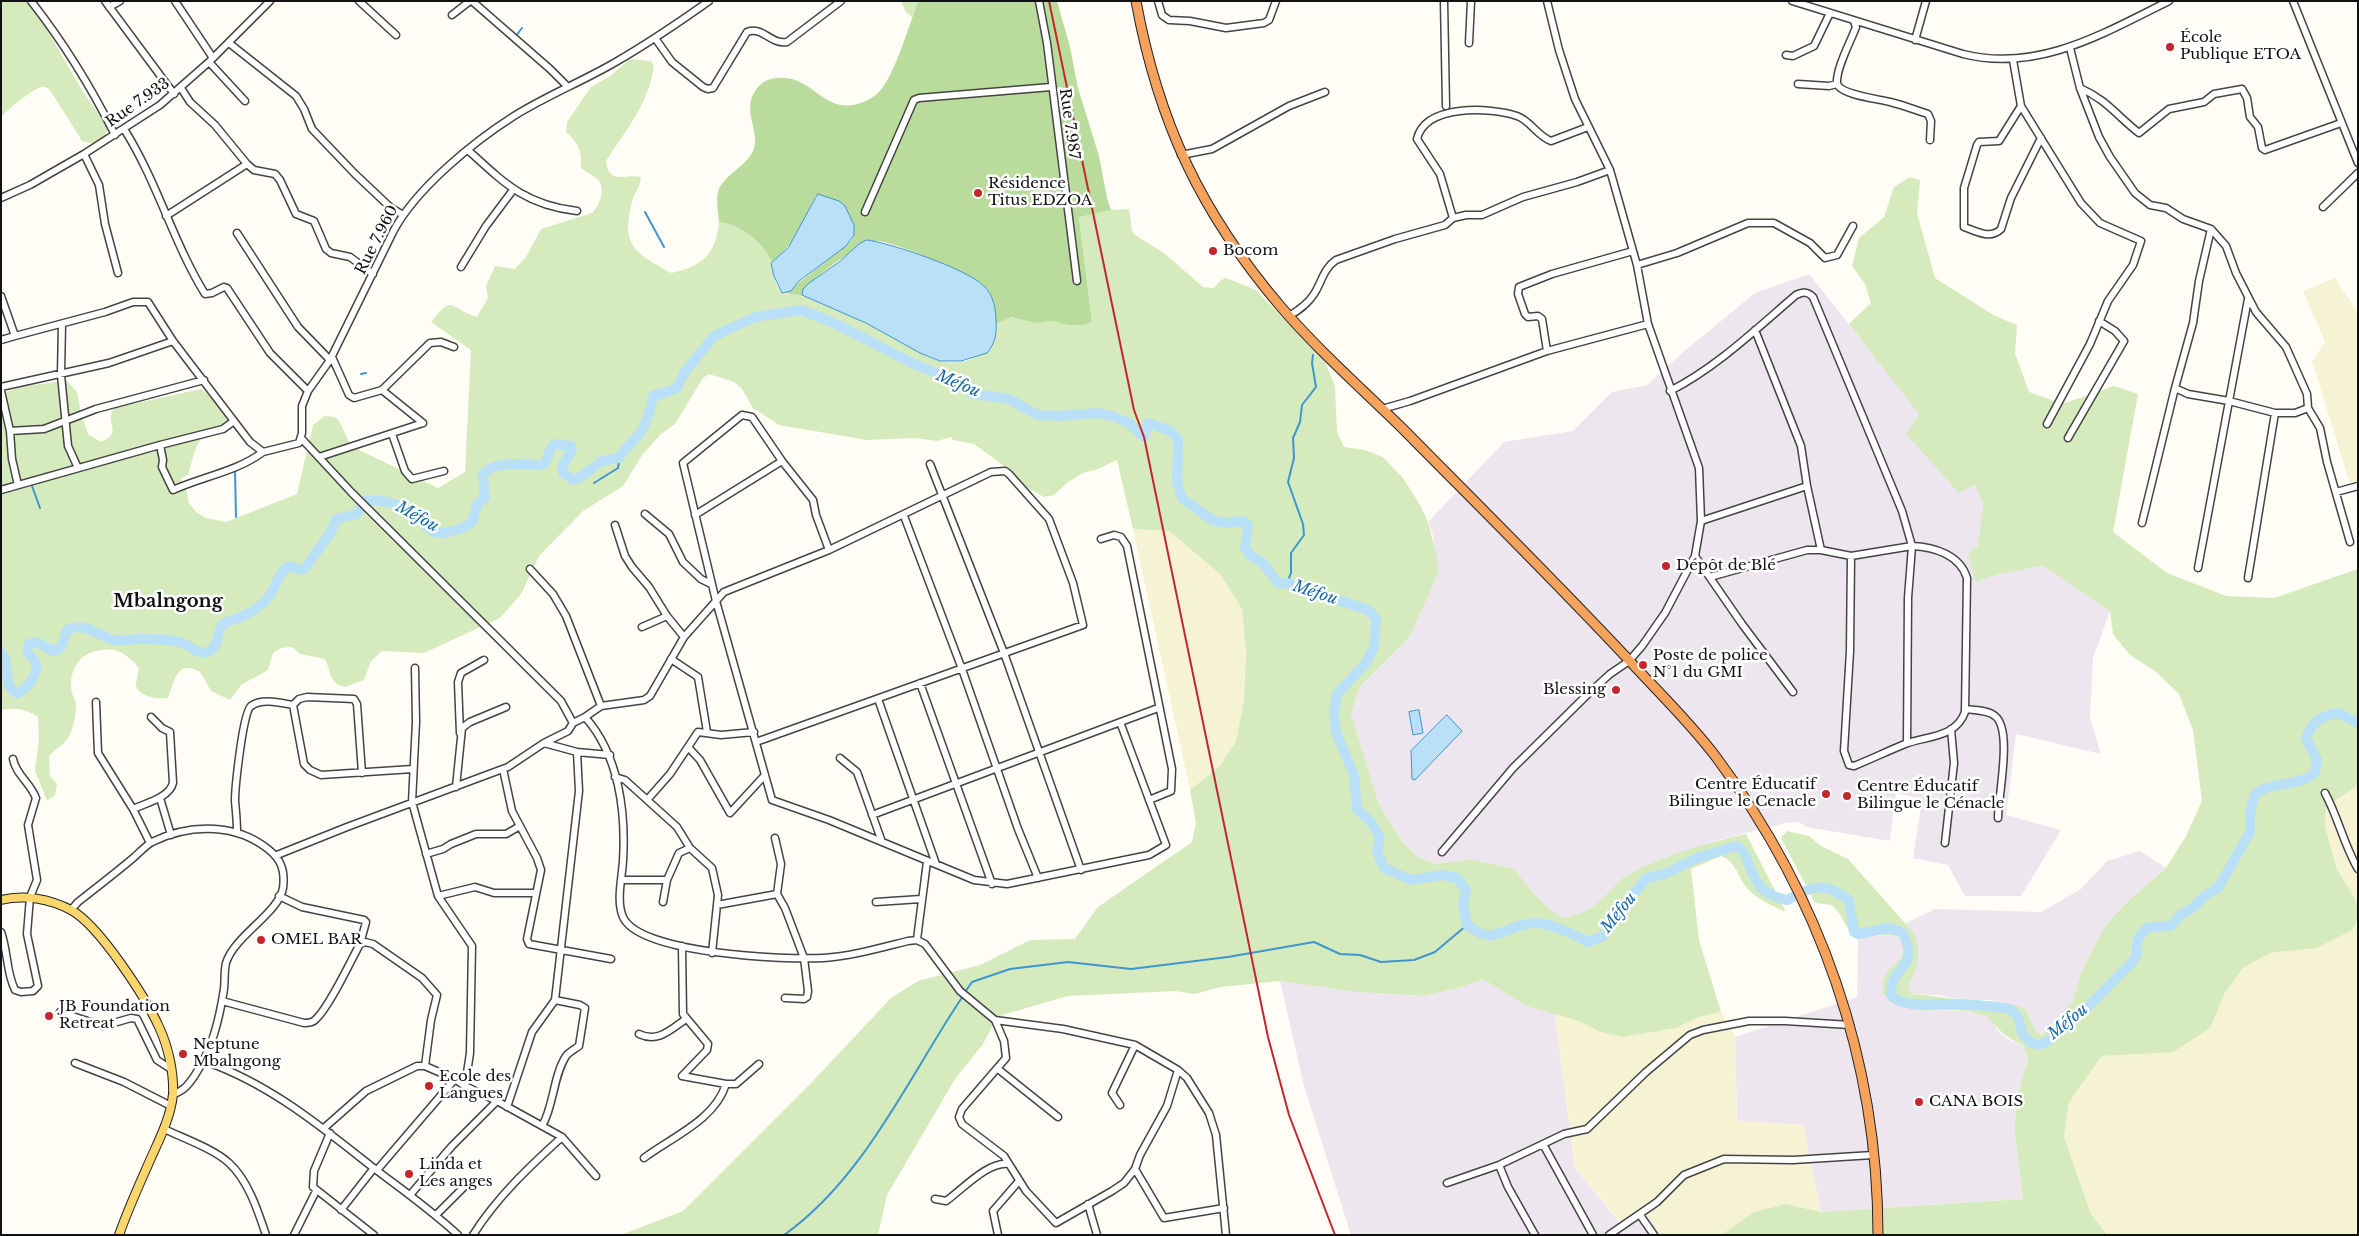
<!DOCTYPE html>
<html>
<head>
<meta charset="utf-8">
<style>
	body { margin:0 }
	#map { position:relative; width:2359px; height:1236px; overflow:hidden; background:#fffdf5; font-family:"Libre Baskerville",serif }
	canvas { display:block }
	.frame { position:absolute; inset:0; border:2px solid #111; pointer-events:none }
</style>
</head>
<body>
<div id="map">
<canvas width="2359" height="1236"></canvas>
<div class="frame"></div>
</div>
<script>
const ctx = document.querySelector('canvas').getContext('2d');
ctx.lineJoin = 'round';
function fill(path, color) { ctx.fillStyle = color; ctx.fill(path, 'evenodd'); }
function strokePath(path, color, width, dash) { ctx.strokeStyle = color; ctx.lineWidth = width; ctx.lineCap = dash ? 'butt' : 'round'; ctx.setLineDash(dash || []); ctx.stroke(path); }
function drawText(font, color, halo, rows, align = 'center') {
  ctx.font = font + ' "Libre Baskerville",serif'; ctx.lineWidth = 5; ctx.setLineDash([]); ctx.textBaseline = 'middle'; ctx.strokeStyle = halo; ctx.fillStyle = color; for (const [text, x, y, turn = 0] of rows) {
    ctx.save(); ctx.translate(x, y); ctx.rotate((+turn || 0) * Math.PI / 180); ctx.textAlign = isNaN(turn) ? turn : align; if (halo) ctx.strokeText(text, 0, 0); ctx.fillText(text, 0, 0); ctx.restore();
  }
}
fill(new Path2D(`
	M1809,274L1975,483L1983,504L1976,581L1999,574L2044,566L2110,611L2093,658L2090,718L2101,754L2016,734L2006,815L2061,830L2021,896H1965L1948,865L1913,858L1922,799L1896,793L1890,841L1806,827L1799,822L1785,823L1714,841L1655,863L1624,877L1601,901L1583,914L1563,918L1552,911L1532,893L1515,869L1470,859L1436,864L1418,857L1401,840L1378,802L1351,713L1360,687L1410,636L1438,574L1433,535L1428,522L1504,442L1573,431L1612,392L1647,385L1682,353L1755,293Z
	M2140,851L2166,868L2127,902L2105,926L2082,971L2072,1002L2042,1035L2035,1030L2026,1009L1991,1000H1966L1938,995L1912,994L1908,986L1906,923L1935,909L2041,912L2081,889L2107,861Z
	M1891,935L1898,936L1904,948L1901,957L1887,975L1924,1010L1965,1011L1989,1017L1998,1031L2007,1039L2023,1045L2028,1060L2019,1088L2014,1126L2023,1199L1821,1212L1803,1125L1737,1121L1735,1037L1857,997L1858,937Z
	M1483,979L1526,1006L1555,1014L1575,1168L1620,1223L1643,1209L1661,1235H1351L1304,1086L1280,981L1356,992L1425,996L1462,987Z`), '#eee6ef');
fill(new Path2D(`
	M2335,278L2358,313V482L2350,484L2312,361L2325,342L2303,291Z
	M1133,529L1169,531L1220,574L1242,609L1246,652L1244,699L1236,741L1219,767L1190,790Z
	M2358,785V904L2337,869L2325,826L2326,807Z
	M2358,918V1235H2107L2091,1214L2064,1137L2069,1102L2102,1056L2130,1054L2210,1028L2225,993L2243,968L2270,953L2317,948L2353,930Z
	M1721,1012L1735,1037L1737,1121L1803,1125L1821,1212L1786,1204L1754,1212L1721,1235H1661L1643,1209L1621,1223L1575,1168L1555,1014L1579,1021L1600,1032L1623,1037L1676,1028L1702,1016Z`), '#f6f3d4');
fill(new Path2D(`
	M1,1H29C47,27 60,54 76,80C86,97 98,112 108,128L105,136L95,144L82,141L52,93C49,90 47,86 42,87C35,87 6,111 1,117Z
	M901,1H918L912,17L906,12Z
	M630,59L651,61L654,66C649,103 626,130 606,161C609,186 626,173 641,177C641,186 634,193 632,202C620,247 636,253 671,273C703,267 716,253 719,222C737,224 767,240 771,260C773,271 774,284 782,293C825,296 866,323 903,343C916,350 930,360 945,362C972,365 994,352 996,324L1010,317L1034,323L1052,321L1067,325H1083L1092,322L1079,216L1111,210L1129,209L1132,231L1135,235L1164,253L1203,287L1214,288L1221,280L1226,278L1256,290L1324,360L1335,386L1337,432L1344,447L1365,450L1383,457L1403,478L1420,505L1428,522L1437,557L1438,574L1410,636L1360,687L1351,713L1378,802L1401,840L1418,857L1436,864L1470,859L1515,869C1529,889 1542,905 1563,918C1587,913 1595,907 1612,889C1616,885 1620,879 1626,876C1660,857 1708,842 1746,834L1786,912C1773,906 1758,900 1748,889C1737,877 1737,862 1721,856L1691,869L1699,940L1721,1012L1702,1016L1676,1028L1623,1037L1600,1032L1579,1021L1526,1006L1483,979L1462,987L1425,996L1356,992L1280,981L1221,987L1195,994L1175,991L1068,996L992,1018V1027L983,1044L955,1079L887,1195L878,1235H621L683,1211L812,1082L891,998L918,981L980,965L1030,940L1075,939L1098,907L1192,842L1196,823L1190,790L1219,767L1236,741L1244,699L1246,652L1242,609L1220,574L1169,531L1133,529L1117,460L1098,469L1083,473L1068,482L1054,495L1044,497L1026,487L1008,469L974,444L953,440L951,437L937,441L916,438L867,440L779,425L753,408L742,389L734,382L709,374L703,378L675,424L660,435L642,455L623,486L583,511L539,556L521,594L500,618L424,653L382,651L371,661L364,680L345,687C329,684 331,671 325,659L300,654L292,647L281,648L273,653L268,670L241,685L230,700L211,691L200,672C176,658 174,683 168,698C159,700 137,696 136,685C136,681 138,674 139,669C135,661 124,653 115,650C109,649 102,650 96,651C77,655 68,674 72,693C73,697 76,700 76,704C76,713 74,726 70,734C66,744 56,748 49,756L50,776L57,784L55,795L47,801L35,771L39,738L38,717C27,709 14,707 1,710V395C19,384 44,385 66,380L77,392L81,413L88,434L101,442C124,433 104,423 114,408L201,389L220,404L233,420L231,425C195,434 198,442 188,475L181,478L186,488L189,503L196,512L206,518L226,522L297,494L313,425L325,416L335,417L339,421L351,446L438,488L465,472L471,350L431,322C454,293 448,308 477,317L488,298L486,286L495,266L515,269L526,257L541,229L592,213C600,206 606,188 598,180C594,175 586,172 581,168C582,151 579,144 566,132L567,122L591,87L609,77Z
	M1910,177L1920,180L1917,213L1935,278L1995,316L2017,325L2015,353L2029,392L2062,404L2114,386L2138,394L2113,532L2167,573L2226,596L2274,598L2358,569V785L2326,807L2325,826L2337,869L2358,904V918L2353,930L2317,948L2270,953L2243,968L2225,993L2210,1028L2173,1052L2102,1056L2069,1102L2064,1137L2091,1214L2107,1235H1721L1754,1212L1786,1204L1821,1212L2023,1199L2014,1126L2019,1088L2028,1060L2023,1045C2007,1038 1999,1031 1988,1017C1981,1015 1973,1012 1965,1011C1936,1007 1904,1019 1883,993C1883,990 1882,984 1883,981C1888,964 1915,957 1898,936L1891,935L1852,936L1839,913L1832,905L1815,903L1781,838L1787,831L1809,836L1821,846L1848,859L1913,932C1922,951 1918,969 1908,986L1912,994C1931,995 1949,999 1968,1000C1988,1001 2006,1001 2026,1009L2035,1030L2042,1035L2072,1002L2082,971L2105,926L2127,902L2166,868L2186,836L2202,801L2193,730L2179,694L2156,672L2129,654L2113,634L2110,611L2044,566L1999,574L1976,582L1968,553L1978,546L1983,504L1975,484L1959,493L1906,434L1919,414L1849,324L1871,303L1865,284L1852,266L1859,238L1884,217L1894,187Z`), '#d5ebbd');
fill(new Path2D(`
	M918,1H1057L1070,47L1078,88L1099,156L1107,198L1111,210L1079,217L1092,322L1083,325H1067L1052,321L1034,323L1011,317L996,324C996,310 994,294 983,285C971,274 891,240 876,241C858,243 817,276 803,289V296L786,293L851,241L854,235L846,208L816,195C804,220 794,246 772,262C762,241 742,225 719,222C718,212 716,201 718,192C722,175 748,167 754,148C760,129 739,107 759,86C768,76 786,76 798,81C820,91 832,113 860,103C867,101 873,98 879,92C894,77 910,23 918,1Z`), '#b9dc9c');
const water = new Path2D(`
	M818,194L839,201L845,206L854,225V235L846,246L799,281L791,291L782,293L774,276L771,263L788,248Z
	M867,240C891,243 967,269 984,286C993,295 996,308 996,321C997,333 995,344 987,353L961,361H940L920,353L866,323L802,295L803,289L809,283L839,262L859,244Z
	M1419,710L1423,733L1413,735L1409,712Z
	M1447,715L1462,731L1415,780L1412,779L1411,751Z`);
fill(water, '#b9e0f7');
strokePath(water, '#3f96cf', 1);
strokePath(new Path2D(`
	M515,37L522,28
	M645,212L664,247
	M361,374L366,373
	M235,471L236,517
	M594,483L618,468L619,462
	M32,486L40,508
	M1287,583L1291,573V553L1304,535L1303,524L1288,482L1294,458L1293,438L1300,422L1302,405L1316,387L1312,363L1313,355
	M965,992L972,982L1010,969L1068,962L1131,969L1228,957L1314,942L1340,954L1360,955L1381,962L1414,960L1435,952L1467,925
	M784,1235C864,1179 909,1076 963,996`), '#3f96cf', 2);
strokePath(new Path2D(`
	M1,653C12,664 1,686 17,693C26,691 38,674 36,665C35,659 31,656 27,652L29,644L36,642L53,651C65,648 63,639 67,630C87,621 96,636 114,640C123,642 131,639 141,639C153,639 167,639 179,642C189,644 197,655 207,652C220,648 216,631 224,623C243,617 261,610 272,592C278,581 278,574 289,566L302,570L305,568L331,532L336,519L357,514L365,501C384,498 401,505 416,517C422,521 427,529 434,532C444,536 465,528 472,522L478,503L485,498L483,475C493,459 527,465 543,465C549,459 548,449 555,444L571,446L572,450L563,465V473L573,480L579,478L602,461L619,458C625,447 636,440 642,430C649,419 650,407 654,395L664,393L677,388L684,373L714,336L755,317L801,310L832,322L914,364L948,378L973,394L1009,399L1038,415L1058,416L1098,413L1112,416L1129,423L1144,437L1148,423L1171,431L1178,440L1177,483L1182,498L1212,520L1226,523L1243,521L1248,525L1245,548L1251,556L1262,562L1279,584L1287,583L1368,610L1376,618L1374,647L1366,663L1337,694L1334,712L1336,732L1354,775L1357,809L1371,822L1380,837L1377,851L1384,868L1411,880L1442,875L1457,878L1466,890L1463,904L1467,925C1497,949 1504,923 1536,923C1554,924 1572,934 1588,942L1603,936L1615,921L1623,906L1647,878L1665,874L1697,858L1736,846L1740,848L1744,853C1756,879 1755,893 1787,900C1813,886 1823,881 1849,900L1854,932L1858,934L1888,928L1902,932C1921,968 1893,964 1891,991C1890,999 1901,1002 1907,1003C1920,1006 1936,1004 1949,1004C1970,1004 1990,1006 2010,1009L2018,1017L2022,1033L2030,1042L2039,1045L2050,1040L2087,1008L2134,960L2137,953V942L2141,934L2149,927L2171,926L2181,914L2191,909L2206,895L2218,888L2250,832V813L2255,794C2272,781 2298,787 2315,773L2317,760L2306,738C2311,723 2323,715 2338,713L2358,723`), '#b9e0f7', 10);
const minor = new Path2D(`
	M31,1C64,43 91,87 115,135
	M105,1L174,94
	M175,1L213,58
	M359,1L396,35
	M472,1L550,69L568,87
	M1039,1L1047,43L1077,281
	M1158,1L1162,15L1169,20L1190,21L1226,28L1264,23L1269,20L1276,1
	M1444,1L1446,106
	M1792,1L1963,54C2038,73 2104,33 2169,1
	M2293,1L2358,163
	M109,7L120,1
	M452,15L470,1
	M1854,21L1856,27C1851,41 1836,68 1837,83C1839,95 1880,99 1890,102C1903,105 1915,110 1928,114L1931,121L1930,140
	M655,38L672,62L703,87L708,89L713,88L747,32C763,26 771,45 787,42L841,1
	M1915,40L1926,1
	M229,43L296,96L304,109L312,129L355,174L390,207L403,215
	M1469,43L1471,1
	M2070,48L2080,88L2099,137L2110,157L2135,193L2150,205L2166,208L2183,219L2211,229L2226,246L2236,273L2256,312L2286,347L2307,394L2308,408L2320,428L2327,462L2350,542
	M1786,55L1793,56L1814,46L1830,13
	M2013,60L2021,106L2081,203L2100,223L2141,241L2133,265L2108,301L2090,344L2047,424
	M209,62L245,101
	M1798,84L1829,86L1837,84
	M181,88L190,102L215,125L247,164L254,170L275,174L280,180L296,214L314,221L326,249L331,253L350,257L373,274
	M2080,88C2107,100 2116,115 2139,133L2169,109L2204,102L2214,94L2242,89L2247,98L2250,117L2258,127L2262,148L2265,150L2341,123
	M2021,106L1999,141L1979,142L1977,145L1964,188V227C1976,231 1990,240 2001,229L2011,198L2041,138
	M124,129C157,181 173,242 205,294L212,293L224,287L227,288L270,353L308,391
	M469,151C505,184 526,205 577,211
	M84,154L99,185L105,224L118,273
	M1181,155L1212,149L1289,106L1325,92
	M1,198L30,185L84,154L160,105L209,62L270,1
	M2323,207L2358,173
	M865,212L914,100L919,98L1051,87
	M166,216L247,164
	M1453,218L1440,174L1417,139C1425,104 1490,107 1517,116C1530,120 1537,136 1551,141L1588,127
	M2211,229L2199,281L2193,323L2175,388L2188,394L2229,401L2275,413H2295L2308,408
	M237,233L298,327L330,360
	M1637,265L1677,253L1748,223H1774L1810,243L1825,258L1837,255L1853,226
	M461,267L486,226L513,190
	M1,296L15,336L105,312L133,302H148L173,341L250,442L263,452L299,443L302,433V406L308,391L330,360L394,230C417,188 473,142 514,116C546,96 581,82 614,63C647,44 678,23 709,1
	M1289,316C1299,310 1308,304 1314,294C1322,282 1323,269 1336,260L1395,239L1445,225L1453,218L1466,215H1482L1523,197L1577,182L1610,170
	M62,324L61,375L68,446L78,468
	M1755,330L1801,446L1807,486L1821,550L1851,556
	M1,340L15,336
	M1547,351L1542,319L1538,316L1528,317L1525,314L1518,294L1519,287L1552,274L1633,251
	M332,357L349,395L354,398L382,390L430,343L441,342L454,347
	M1,387L109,363L173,341
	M382,390L423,423
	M1,391L10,431L12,459L18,485
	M1670,391C1717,367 1756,329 1796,295C1803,292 1807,291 1813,297L1902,511L1912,546L1908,598L1907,743
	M1382,409L1410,401L1547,351L1648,324
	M10,431L44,429L96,409L204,380
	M392,434L405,471L412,479L444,471
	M301,438L352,493L561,701L573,723
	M2068,438L2124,341L2115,331L2099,321
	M160,445L223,429L234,421
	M319,457L423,423
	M930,464L1004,653L1081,870
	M1,490L160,445L163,460L162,467L173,490C204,476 236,472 263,452
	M2336,492L2358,486
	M645,514L669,534L683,562L701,579L711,584
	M695,515L782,461
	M904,516L962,669L1018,829L1038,878
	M1701,521L1807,486
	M2142,523L2175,388
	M615,525L625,556L632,567L649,587L667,616L684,637
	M1101,539L1114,535L1121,537L1127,546L1172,769L1171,791L1149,800
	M1912,546C1935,547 1960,555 1967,578L1965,712C1956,738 1926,736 1905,744C1888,751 1871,759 1854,766L1849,765L1844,751L1850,651L1851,556Z
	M829,550L816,515L813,500L782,461L752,417L742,415L683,463L716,601L772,800L829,820L974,880L1007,884L1149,855L1166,845L1120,722
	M1695,556L1742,624L1793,692
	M2198,568L2248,299
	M530,569L553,594L566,616L601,706
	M1710,577L1807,550H1821
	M2248,578L2275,413
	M642,627L667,616
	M671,659L698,677L707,732
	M415,668L416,722L412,802L438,896L472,946L470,1053L465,1086
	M920,683L992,884
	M878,699L936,864
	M96,702L98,753L133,809L150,843
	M293,705L304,764L310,770L321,775L413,769
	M293,705L299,699L307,697L354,699L357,704L362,773
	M1965,709C1974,710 1988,710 1995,716C2013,730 1998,796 1998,818
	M585,717L601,706L644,700L650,696L684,637L724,592L829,550L991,472L1005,471L1009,474L1049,519L1073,583L1083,625L756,742
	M460,733L458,682L461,673L484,660
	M544,743L577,752L610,755
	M688,747L700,760L730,813L765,775
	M840,758L857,772L882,842
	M503,769L512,811L537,858L541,870L527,939L529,944L611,959
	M615,777L625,780L677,827L690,848L712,868L718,895L712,953
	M456,787L462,728L470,722L506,707
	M2325,793C2338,817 2344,845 2358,869
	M160,798L171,835
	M647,800L670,774L698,732L721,735L754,732
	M133,809C146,803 169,798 173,783L170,732L162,728L151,717
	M872,815L1158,708
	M237,832C237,821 236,811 235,801C235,789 243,710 251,706C262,698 281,703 293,705
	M775,838L781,864L777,894L785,908L804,958L808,991L807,997L804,999L785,998
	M1945,843L1954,763L1951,729
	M1442,852L1513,768L1589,693L1610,674L1629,661L1642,646L1665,613L1695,556L1701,521L1699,468L1648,324L1637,265L1610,170L1575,99L1559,50L1547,1
	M426,854L443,849L451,844L476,834H506L520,826
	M277,855L347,827L508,767L544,743L568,731L573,723L585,717C619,755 626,812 623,861C622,878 616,901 623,917C639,954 786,960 823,958C852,956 880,948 908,941L917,940L925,944L960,991L995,1020L1063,1029L1135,1045L1178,1070L1187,1078L1209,1113L1216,1135L1226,1235
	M622,880H667
	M279,896L302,907L364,920L366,922L360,944
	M438,896L475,887L494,893H536
	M663,902L667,880L679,853L690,848
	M876,902L921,899
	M717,905L777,894
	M71,910L78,902C96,888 114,874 132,859C138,854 145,846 152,842C186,825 229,823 261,844C278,855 286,866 283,888C279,913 234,936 226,963C224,971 225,981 224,989C219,1021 212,1049 195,1075C189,1084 184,1091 173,1094
	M1,932C8,951 6,972 15,990L21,992L33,991L38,986L27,934L30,897L37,880L28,825L36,798C30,782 16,775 13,759
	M917,940C920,914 924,887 927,861
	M682,946L683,1014L708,1044L707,1050L682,1076L726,1084H736L759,1064
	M222,1001L304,1023C308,1023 312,1023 315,1020C329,1008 350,962 360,944L365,942L373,944L422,978L437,995L431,1020L425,1066
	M60,1012L103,1026L131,1018L137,1019L157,1060L171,1069
	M995,1020L1004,1041L1006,1058L962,1109L959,1117L962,1124L1004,1156L1026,1191L1056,1223L1112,1191L1124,1183L1135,1169L1140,1155L1167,1106L1178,1070
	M639,1034C658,1043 670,1030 686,1019
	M204,1061C268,1083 319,1125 371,1166C401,1189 431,1210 458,1235
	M75,1063L124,1082L171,1106
	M998,1069L1058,1117
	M1120,1105L1112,1093L1135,1045
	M507,1107L532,1032L555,1000
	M542,1126C554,1106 553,1076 566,1056C569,1052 575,1049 579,1046L585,1008L580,1005L555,1000L579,791L577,752
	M324,1128L366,1091L417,1066H425L455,1079L465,1086L497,1101L562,1137L596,1176
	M164,1129C183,1138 214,1149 229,1163C248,1180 258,1211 266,1235
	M330,1133L314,1171L313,1187L374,1235
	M1544,1146L1593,1235
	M644,1158C672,1137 715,1120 726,1084
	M1499,1165L1508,1187L1535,1235
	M1135,1169L1164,1218L1224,1208
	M377,1170L455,1079
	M1447,1183L1499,1165L1564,1134L1587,1129L1646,1072L1690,1035L1703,1030L1749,1021H1785L1850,1025
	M410,1195L452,1146L497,1101
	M935,1199L946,1201C963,1189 988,1161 1009,1164
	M1088,1204L1097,1235
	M341,1210L374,1168
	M436,1215L466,1185
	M1640,1215L1654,1235
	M294,1235L316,1191
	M473,1235C497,1197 529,1167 562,1137
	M998,1235L993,1211L1019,1181
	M1609,1235L1657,1202L1684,1175L1724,1159L1793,1160L1873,1155`);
const major = new Path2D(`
	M1,900C24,894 50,899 71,910C99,925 146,998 159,1027C168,1046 174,1072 173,1094C171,1116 160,1138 151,1158C140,1183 128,1209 119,1235`);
const highway = new Path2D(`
	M1136,1C1158,122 1201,213 1281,307C1318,350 1361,388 1402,428C1477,504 1553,579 1626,657C1656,690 1689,721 1716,757C1820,896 1878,1060 1878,1235`);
strokePath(minor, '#444', 9);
strokePath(major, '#222', 10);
strokePath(highway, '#222', 11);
strokePath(minor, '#fff', 6);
strokePath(major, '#f9d66b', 8);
strokePath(highway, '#f5a25d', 9);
strokePath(new Path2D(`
	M1049,1L1134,410L1144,437L1268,1037L1289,1115L1335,1235`), '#c4262e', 2);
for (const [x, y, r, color] of [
	[2170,47,5,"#c4262e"],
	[978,193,5,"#c4262e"],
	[1213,251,5,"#c4262e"],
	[1666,566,5,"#c4262e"],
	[1643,665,5,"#c4262e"],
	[1616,690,5,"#c4262e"],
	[1826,794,5,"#c4262e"],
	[1847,796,5,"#c4262e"],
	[261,940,5,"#c4262e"],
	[49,1016,5,"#c4262e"],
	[183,1054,5,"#c4262e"],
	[429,1086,5,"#c4262e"],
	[1919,1102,5,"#c4262e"],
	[409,1174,5,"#c4262e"]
]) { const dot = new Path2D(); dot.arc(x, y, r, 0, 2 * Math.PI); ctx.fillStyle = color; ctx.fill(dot); strokePath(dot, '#fff', 2); }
drawText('15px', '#111', '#fff', [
	["École",2180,38],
	["Publique ETOA",2180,55],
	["Résidence",988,184],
	["Titus EDZOA",988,201],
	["Bocom",1223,251],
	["Dépôt de Blé",1676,566],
	["Poste de police",1653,656],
	["N°1 du GMI",1653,673],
	["Blessing",1606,690,"right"],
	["Centre Éducatif",1816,785,"right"],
	["Bilingue le Cenacle",1816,802,"right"],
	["Centre Éducatif",1857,787],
	["Bilingue le Cénacle",1857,804],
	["OMEL BAR",271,940],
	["JB Foundation",59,1007],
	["Retreat",59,1024],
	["Neptune",193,1045],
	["Mbalngong",193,1062],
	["Ecole des",439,1077],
	["Langues",439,1094],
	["CANA BOIS",1929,1102],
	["Linda et",419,1165],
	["Les anges",419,1182]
], 'left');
drawText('15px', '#111', '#fff', [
	["Rue 7.933",138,103,-35],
	["Rue 7.987",1069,124,82],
	["Rue 7.960",377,240,-63]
]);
drawText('italic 16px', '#1768a6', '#fff', [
	["Méfou",958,384,23],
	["Méfou",417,517,29],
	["Méfou",1315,593,18],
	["Méfou",1619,913,-51],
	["Méfou",2068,1022,-39]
]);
drawText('bold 18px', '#111', '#fff', [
	["Mbalngong",168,602]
]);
</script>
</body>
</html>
